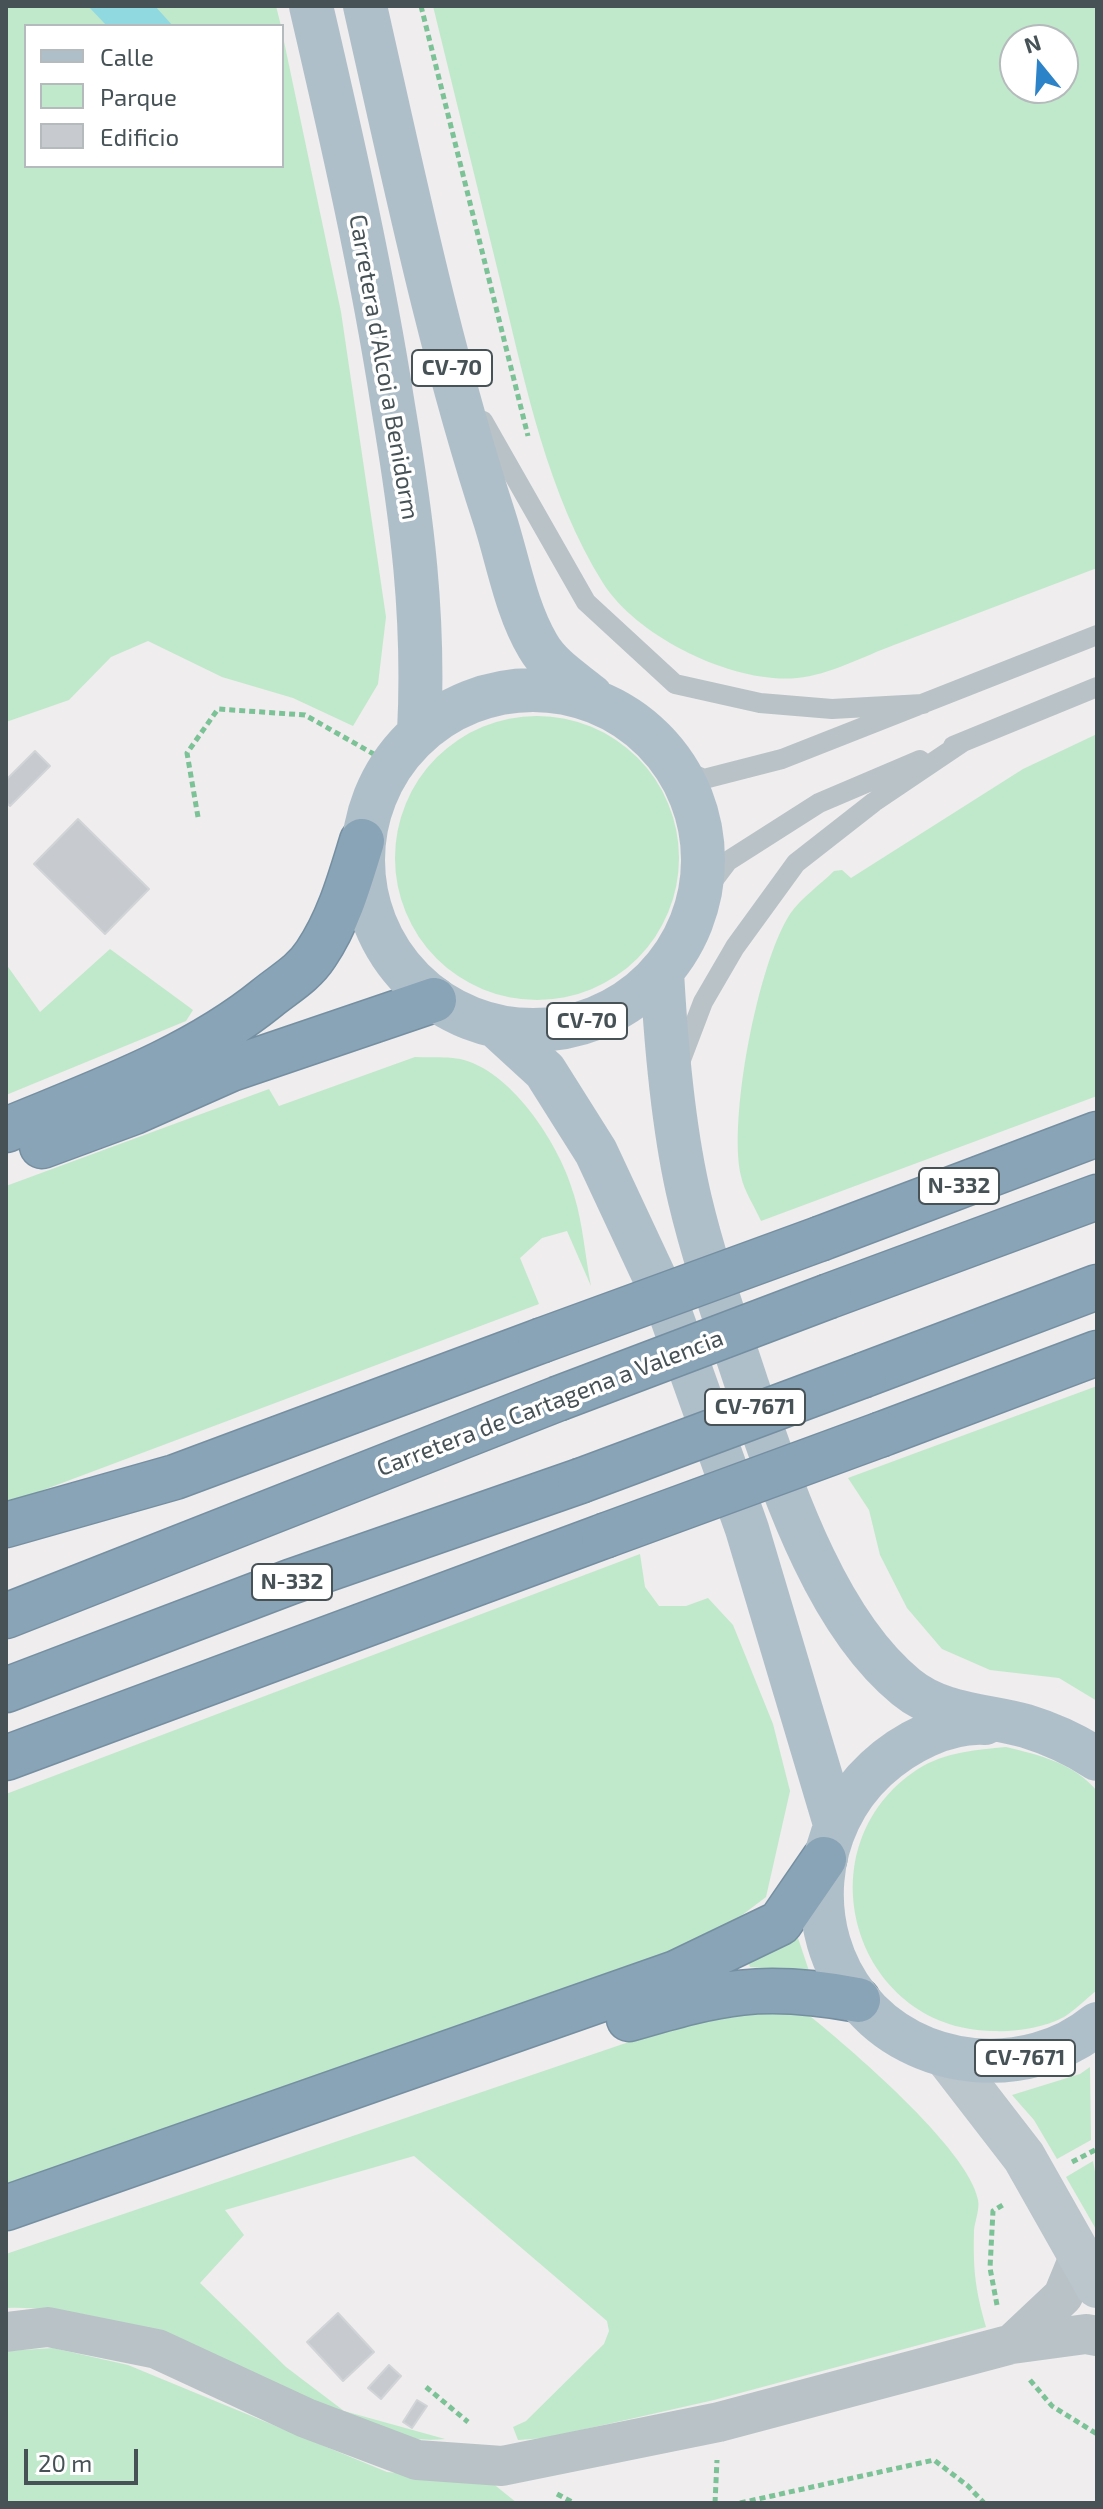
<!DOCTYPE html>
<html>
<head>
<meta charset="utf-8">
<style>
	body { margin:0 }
	#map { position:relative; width:1103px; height:2509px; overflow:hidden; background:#efeded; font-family:"Exo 2",sans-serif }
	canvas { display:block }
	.frame { position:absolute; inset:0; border:8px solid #475257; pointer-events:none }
	.legend { position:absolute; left:24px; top:24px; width:260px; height:144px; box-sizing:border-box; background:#fff; border:2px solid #b5babc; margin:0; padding:10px 14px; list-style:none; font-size:24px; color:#475257 }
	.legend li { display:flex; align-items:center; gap:16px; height:40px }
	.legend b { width:40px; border:2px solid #b5babc }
	.north { position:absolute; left:999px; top:24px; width:80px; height:80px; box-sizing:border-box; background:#fff; border:2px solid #b5babc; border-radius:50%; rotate:342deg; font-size:22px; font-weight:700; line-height:32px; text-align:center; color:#475257 }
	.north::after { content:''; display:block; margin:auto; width:28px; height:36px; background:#2d83c8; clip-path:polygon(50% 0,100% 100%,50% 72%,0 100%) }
	.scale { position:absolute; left:24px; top:2449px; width:114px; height:36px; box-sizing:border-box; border:4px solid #475257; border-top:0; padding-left:10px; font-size:24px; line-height:28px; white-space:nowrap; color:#475257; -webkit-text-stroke:6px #fff; paint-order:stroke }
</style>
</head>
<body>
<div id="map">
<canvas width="1103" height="2509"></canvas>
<div class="frame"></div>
<ul class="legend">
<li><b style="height:10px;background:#afbfc9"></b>Calle</li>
<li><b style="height:22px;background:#bfe9ca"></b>Parque</li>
<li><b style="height:22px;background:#c7cacf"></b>Edificio</li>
</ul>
<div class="north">N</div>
<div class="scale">20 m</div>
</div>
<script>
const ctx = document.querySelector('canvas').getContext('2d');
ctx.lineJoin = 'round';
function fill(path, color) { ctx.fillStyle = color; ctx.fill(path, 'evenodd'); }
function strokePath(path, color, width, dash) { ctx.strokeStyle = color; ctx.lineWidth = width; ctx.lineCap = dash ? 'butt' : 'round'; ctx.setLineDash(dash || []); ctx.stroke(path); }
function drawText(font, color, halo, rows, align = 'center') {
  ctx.font = font + ' "Exo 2",sans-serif'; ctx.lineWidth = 7; ctx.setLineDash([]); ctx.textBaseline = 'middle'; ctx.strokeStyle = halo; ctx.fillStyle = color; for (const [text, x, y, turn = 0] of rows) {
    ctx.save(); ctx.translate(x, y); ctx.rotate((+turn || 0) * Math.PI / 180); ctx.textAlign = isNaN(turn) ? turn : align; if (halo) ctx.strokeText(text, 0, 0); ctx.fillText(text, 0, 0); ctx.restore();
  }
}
fill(new Path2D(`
	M6,6H276L281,26H26V166H282V32L341,312L386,617L378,684L353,726L293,698L222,677L148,641L111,657L69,700L6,722Z
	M433,6H1097V568C1029,594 962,619 894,645C864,656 829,675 797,678C733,684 637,637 603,583C548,495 526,387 502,288C479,194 456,100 433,6ZM1015,40H1063V88H1015Z
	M395 858a142 142 0 1 1 284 0a142 142 0 1 1-284 0Z
	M1097,734V1096L761,1221C755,1207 744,1191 741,1176C728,1119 758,963 790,914C801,898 821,884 834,871L842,870L851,878L1023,769Z
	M110,949L193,1010L186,1021L6,1095V964L40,1012Z
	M415,1057C431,1058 449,1056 464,1060C514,1074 561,1147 574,1195C583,1224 585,1256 591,1286L567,1231L542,1238L520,1258L539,1304L6,1504V1186L269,1089L279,1106Z
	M1097,1386V1701L1059,1678L990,1670L942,1649L907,1608L880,1555L869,1510L848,1478Z
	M640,1554L645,1587L659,1606H686L708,1598L733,1625L773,1724L790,1791L766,1897L725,1928L662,1964L6,2188V1794Z
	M1006,1747C1039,1755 1074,1763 1097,1791V1990C1086,1999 1075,2010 1064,2017C1043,2028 1016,2032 993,2031C853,2029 800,1846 918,1769C945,1752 976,1750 1006,1747Z
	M797,1935L809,1971L750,1967L749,1964Z
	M717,2012H805C847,2046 969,2149 978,2200C980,2208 975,2221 974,2230C973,2269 975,2289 986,2327L714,2400L546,2438L518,2440L513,2427L526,2421L604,2344L609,2331L607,2321L414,2156L225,2210L244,2235L200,2283L286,2367L344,2411L445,2439C386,2445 330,2411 279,2387C191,2346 104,2305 6,2308V2254Z
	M1090,2067L1091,2140L1057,2159L1034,2120L1012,2095L1080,2074Z
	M1093,2161L1097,2183V2231L1066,2177Z
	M53,2348L128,2365L387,2472L491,2482L517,2503H6V2351Z`), '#bfe9ca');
fill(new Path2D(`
	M88,6H155L173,26H107Z`), '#91d9e1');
const building = new Path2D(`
	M35,751L50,766L10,806L6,802V780Z
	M78,819L149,889L105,934L34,864Z
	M338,2313L374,2352L343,2381L307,2342Z
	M389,2365L401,2376L381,2399L368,2388Z
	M417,2400L427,2406L412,2428L403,2422Z`);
fill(building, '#c7cacf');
strokePath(building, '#d1d4d7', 2);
const highway = new Path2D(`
	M6,1130C95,1093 192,1059 267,998C284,984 303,974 316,954C339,920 350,880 362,841
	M42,1146L134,1112L231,1069L434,1000
	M822,1238L1097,1134
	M829,1296L1097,1197
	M864,1375L1097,1287
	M882,1434L1097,1353
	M6,1525L175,1477L540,1341
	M6,1616L557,1399
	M6,1690L290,1582L580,1481
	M6,1758L604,1536
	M629,2019C721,1992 762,1982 858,2000
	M6,2208L676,1973L780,1923L824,1859`);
strokePath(highway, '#758fa2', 47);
strokePath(new Path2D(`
	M421,6L528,436
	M198,817L187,753L218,709L305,715L386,761
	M1072,2162L1097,2149
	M997,2305L990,2268L993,2211L1006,2203
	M1030,2380L1052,2406L1097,2434
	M426,2387L468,2422
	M557,2494L574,2503
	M715,2503L717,2460
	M740,2503L934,2460L968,2486L984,2503`), '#7bc297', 5, [6, 4]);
strokePath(new Path2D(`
	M483,421L586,602L675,684L760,703L832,709L923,704
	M953,746L1097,687
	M678,768L704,779L782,759L1097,635
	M700,898L728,861L819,803L920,760
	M679,1065L703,1002L735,947L796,863L874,802L963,742`), '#b9c2c7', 20);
strokePath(new Path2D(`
	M6,2332L48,2327L157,2349L306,2418L417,2460L502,2466L719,2422L1012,2344L1086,2334L1097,2336
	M1012,2344L1063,2296L1079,2257`), '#b9c2c7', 40);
strokePath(new Path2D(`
	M946,2056L1024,2157L1097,2286`), '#bac5cc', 44);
strokePath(new Path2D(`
	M311,6C342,139 372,271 393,406C412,519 425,617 419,733
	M365,6C404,178 440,352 495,520C508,561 516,609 538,646C550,667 573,681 591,696
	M363 860a170 170 0 1 1 340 0a170 170 0 1 1-340 0Z
	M662,972C666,1045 673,1129 690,1200C705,1263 727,1324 747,1385C781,1483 824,1620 906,1687C940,1715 985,1715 1026,1726C1052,1734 1074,1744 1097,1759
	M497,1027L545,1071L596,1152L667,1304L747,1529L835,1824
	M985,1723C946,1721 904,1743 876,1769C812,1828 803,1930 858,1999C915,2071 1027,2081 1097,2024`), '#afbfc9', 44);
strokePath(highway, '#89a4b6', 44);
const highwayBridge = new Path2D(`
	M540,1341L822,1238
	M557,1399L829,1296
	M580,1481L864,1375
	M604,1536L882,1434`);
strokePath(highwayBridge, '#758fa2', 47, []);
strokePath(highwayBridge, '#89a4b6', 44);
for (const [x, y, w] of [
	[452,368,80],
	[587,1021,80],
	[959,1186,80],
	[755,1407,100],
	[292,1582,80],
	[1025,2058,100]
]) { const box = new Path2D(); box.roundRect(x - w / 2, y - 18, w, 36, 6); ctx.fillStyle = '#fff'; ctx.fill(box); strokePath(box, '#475257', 2); }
drawText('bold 22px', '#475257', null, [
	["CV-70",452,368],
	["CV-70",587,1021],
	["N-332",959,1186],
	["CV-7671",755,1407],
	["N-332",292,1582],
	["CV-7671",1025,2058]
]);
drawText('24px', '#475257', '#fff', [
	["Carretera d'Alcoi a Benidorm",384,367,80],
	["Carretera de Cartagena a Valencia",550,1403,-21]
]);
</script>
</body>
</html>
